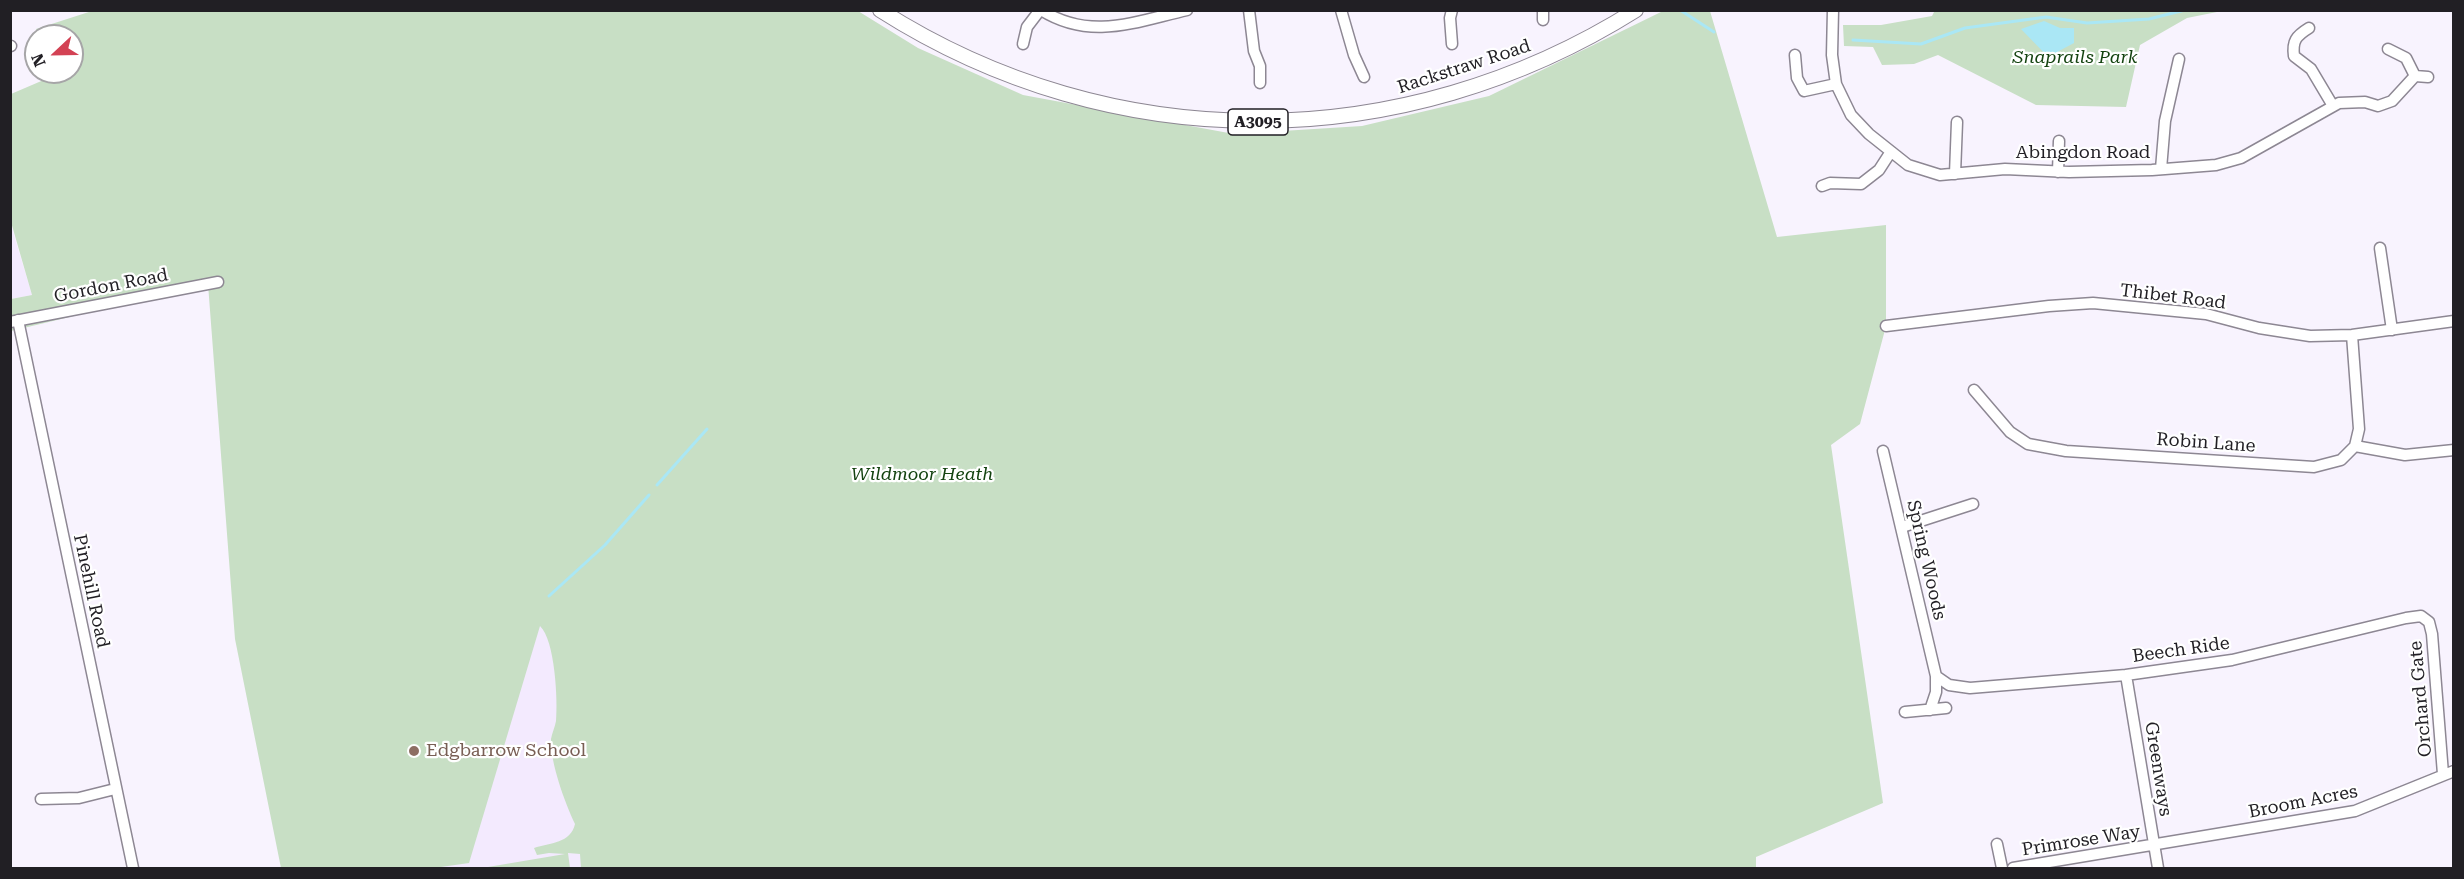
<!DOCTYPE html>
<html>
<head>
<meta charset="utf-8">
<style>
	body { margin:0 }
	#map { position:relative; width:2464px; height:879px; overflow:hidden; background:#f8f3fe; font-family:"Roboto Serif",serif }
	canvas { display:block }
	.frame { position:absolute; inset:0; border:12px solid #211f24; pointer-events:none }
	.north { position:absolute; left:24px; top:24px; width:60px; height:60px; box-sizing:border-box; background:#fff; border:2px solid #a6a5a7; border-radius:50%; rotate:248deg; font-size:16px; font-weight:700; line-height:24px; text-align:center; color:#211f24 }
	.north::after { content:''; display:block; margin:auto; width:21px; height:27px; background:#d34254; clip-path:polygon(50% 0,100% 100%,50% 72%,0 100%) }
</style>
</head>
<body>
<div id="map">
<canvas width="2464" height="879"></canvas>
<div class="frame"></div>
<div class="north">N</div>
</div>
<script>
const ctx = document.querySelector('canvas').getContext('2d');
ctx.lineJoin = 'round';
function fill(path, color) { ctx.fillStyle = color; ctx.fill(path, 'evenodd'); }
function strokePath(path, color, width, dash) { ctx.strokeStyle = color; ctx.lineWidth = width; ctx.lineCap = dash ? 'butt' : 'round'; ctx.setLineDash(dash || []); ctx.stroke(path); }
function drawText(font, color, halo, rows, align = 'center') {
  ctx.font = font + ' "Roboto Serif",serif'; ctx.lineWidth = 4.5; ctx.setLineDash([]); ctx.textBaseline = 'middle'; ctx.strokeStyle = halo; ctx.fillStyle = color; for (const [text, x, y, turn = 0] of rows) {
    ctx.save(); ctx.translate(x, y); ctx.rotate((+turn || 0) * Math.PI / 180); ctx.textAlign = isNaN(turn) ? turn : align; if (halo) ctx.strokeText(text, 0, 0); ctx.fillText(text, 0, 0); ctx.restore();
  }
}
fill(new Path2D(`
	M10,222L32,295L11,299H10Z
	M549,598L587,868H281Z`), '#f3eafe');
fill(new Path2D(`
	M1935,10L2222,11L2187,18L2140,45L2126,107L2036,105L1938,55L1914,64L1882,65L1873,47L1844,46L1843,25H1881L1932,16Z
	M92,11H858L918,48L1023,95L1234,134L1362,126L1489,96L1663,11H1710L1777,237L1886,225V326L1860,424L1831,445L1883,803L1756,857V868H581L580,854L568,853L570,868H482L565,854L549,853L537,855L534,848C550,843 571,843 575,824C565,803 550,762 551,739C552,733 555,727 556,721C558,700 555,640 540,626L469,863L434,868H281L235,639L208,284L11,331V299L32,295L11,222V94L46,79L45,72H72V36H38L36,29Z`), '#c8dfc5');
fill(new Path2D(`
	M2044,21L2060,28H2074V43L2059,51L2051,60L2021,29Z`), '#aae7f5');
strokePath(new Path2D(`
	M1680,10L1714,32
	M1853,40L1921,44L1965,28L2046,17L2087,23L2149,19L2185,10
	M657,485L707,429
	M549,596L605,545L649,495`), '#aae7f5', 3);
const minor = new Path2D(`
	M1041,10C1091,41 1134,22 1187,10
	M1249,10L1254,51L1260,66V83
	M1341,10L1354,55L1364,77
	M1833,10L1832,55L1836,84L1851,115L1869,134L1908,165L1940,175L2005,169L2069,172L2152,170L2216,165L2241,158L2339,103L2365,102L2378,106L2392,101L2415,76L2406,58L2388,49
	M1543,20V10
	M2309,28C2296,36 2292,41 2294,56L2311,69L2333,106
	M1023,44L1027,27L1040,10
	M1452,44L1450,18L1452,10
	M10,46H11
	M1795,55L1797,78L1804,91L1836,84
	M2415,76L2428,77
	M2161,169L2165,121L2179,59
	M2058,172L2059,141
	M1955,174L1957,122
	M1822,186L1830,183L1861,184L1879,170L1890,153
	M2380,248L2392,330
	M18,320L133,868
	M10,322L218,282
	M1886,326L2049,306L2093,303L2206,314L2259,328L2310,336L2352,335L2454,321
	M2352,335L2359,429L2355,446
	M1974,390L2010,432L2028,444L2066,451L2314,467L2341,460L2355,446
	M2355,446L2405,455L2454,450
	M1883,451L1936,676V692L1930,710
	M1902,527L1973,504
	M2126,675L2158,868
	M1936,676L1949,685L1970,688L2126,675L2232,660L2406,618L2421,616L2429,622L2432,634L2443,774
	M1905,712L1946,708
	M41,799L79,798L115,789
	M1997,844L2002,868
	M2013,868L2355,811L2454,771`);
const major = new Path2D(`
	M880,10C1114,159 1402,157 1636,10`);
strokePath(minor, '#8d8793', 13);
strokePath(major, '#8d8793', 16);
strokePath(minor, '#fff', 10);
strokePath(major, '#fff', 14);
for (const [x, y, r, color] of [
	[414,751,6,"#8d6e63"]
]) { const dot = new Path2D(); dot.arc(x, y, r, 0, 2 * Math.PI); ctx.fillStyle = color; ctx.fill(dot); strokePath(dot, '#fff', 2); }
for (const [x, y, w] of [
	[1258,122,60]
]) { const box = new Path2D(); box.roundRect(x - w / 2, y - 13, w, 26, 4.5); ctx.fillStyle = '#fff'; ctx.fill(box); strokePath(box, '#211f24', 1.5); }
drawText('bold 16px', '#211f24', null, [
	["A3095",1258,122]
]);
drawText('italic 18px', '#144310', '#fff', [
	["Snaprails Park",2075,58],
	["Wildmoor Heath",922,475]
]);
drawText('18px', '#211f24', '#fff', [
	["Rackstraw Road",1464,67,-18],
	["Abingdon Road",2083,153],
	["Gordon Road",111,286,-11],
	["Thibet Road",2173,297,7],
	["Robin Lane",2206,443,4],
	["Spring Woods",1926,560,77],
	["Pinehill Road",91,591,78],
	["Beech Ride",2181,650,-8],
	["Orchard Gate",2421,699,-95],
	["Greenways",2158,769,81],
	["Broom Acres",2303,802,-11],
	["Primrose Way",2081,841,-9]
]);
drawText('18px', '#785e54', '#fff', [
	["Edgbarrow School",426,751]
], 'left');
</script>
</body>
</html>
